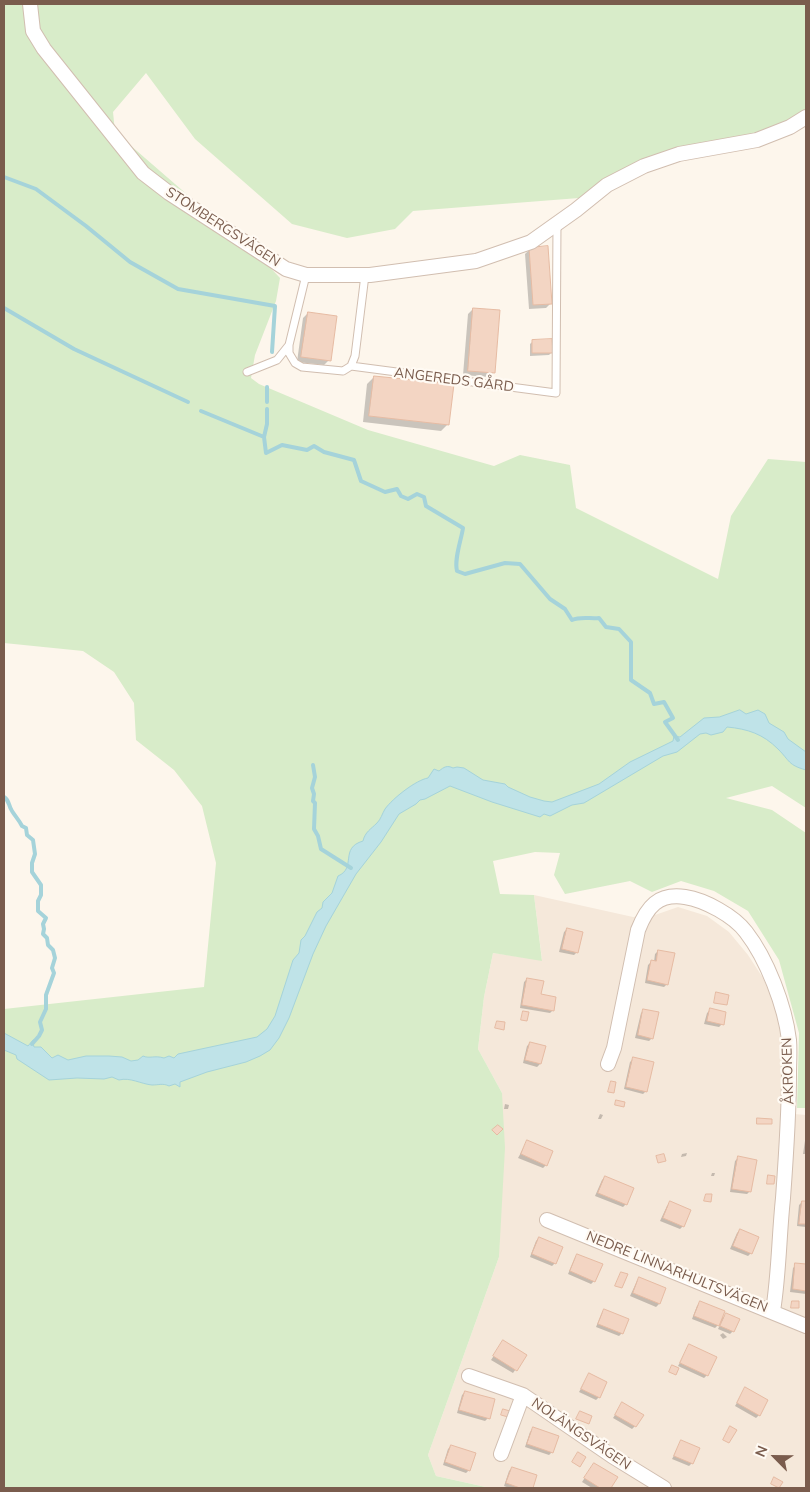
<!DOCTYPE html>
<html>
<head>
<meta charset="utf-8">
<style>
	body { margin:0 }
	#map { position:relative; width:810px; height:1492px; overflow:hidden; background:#fdf6ec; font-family:Mulish,sans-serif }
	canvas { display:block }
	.frame { position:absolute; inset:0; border:5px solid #7a5c4d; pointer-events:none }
	.north { position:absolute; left:750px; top:1432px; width:50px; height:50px; -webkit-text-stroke:4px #fffaf3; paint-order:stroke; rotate:293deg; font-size:14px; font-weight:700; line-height:20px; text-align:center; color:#7a5c4d }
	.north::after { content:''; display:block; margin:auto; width:18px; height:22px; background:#7a5c4d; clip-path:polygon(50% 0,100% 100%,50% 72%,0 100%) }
</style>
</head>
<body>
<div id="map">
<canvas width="810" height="1492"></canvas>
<div class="frame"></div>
<div class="north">N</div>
</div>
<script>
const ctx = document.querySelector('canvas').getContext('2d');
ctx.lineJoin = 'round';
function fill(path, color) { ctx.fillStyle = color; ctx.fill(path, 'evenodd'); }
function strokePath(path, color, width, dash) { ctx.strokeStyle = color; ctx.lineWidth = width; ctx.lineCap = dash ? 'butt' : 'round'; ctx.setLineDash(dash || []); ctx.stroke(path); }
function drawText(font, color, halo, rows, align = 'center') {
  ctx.font = font + ' Mulish,sans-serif'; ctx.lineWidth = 4.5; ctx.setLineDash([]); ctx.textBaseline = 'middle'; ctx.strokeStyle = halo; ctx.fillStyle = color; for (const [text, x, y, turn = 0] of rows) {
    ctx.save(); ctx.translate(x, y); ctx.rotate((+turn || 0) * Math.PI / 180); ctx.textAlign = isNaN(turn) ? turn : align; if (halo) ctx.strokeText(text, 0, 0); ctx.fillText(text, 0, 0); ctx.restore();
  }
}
fill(new Path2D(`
	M534,895L633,917L655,915L678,907L707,916L729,932L748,955L763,978L776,1008L782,1047V1113L806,1115V1488H490L436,1476L428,1455L499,1257L502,1093L478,1049L484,997L493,953L542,960Z`), '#f5e8da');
fill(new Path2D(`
	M4,4H806V110L788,122L752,134L678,147L643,160L604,179L579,198L413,211L395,229L347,238L292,224L195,139L146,73L113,112L115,132L265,262L280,278L276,301L255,355L251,378L259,384L368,430L494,466L520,455L570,465L576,508L718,579L731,516L768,459L806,462V808L772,786L726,798L772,810L806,833V1108H797L799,1033L779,960L748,911L714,891L681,881L652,892L630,881L565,894L554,875L560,853L535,852L493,861L500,894L534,895L542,961L493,953L484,997L478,1049L502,1093L505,1148L499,1257L428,1455L436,1476L490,1488H4V1009L204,987L216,863L202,806L174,770L136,740L134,703L114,672L83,651L4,643Z`), '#d8ecc9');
const water = new Path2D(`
	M740,710L746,714L758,710L765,714L769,723L784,732L788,739L806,752V770C788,765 790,761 778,749C763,734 748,729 727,727L723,732L711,735L706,733L700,734L677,752L663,756L584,803L572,805L550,816L544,814L540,817L492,802L450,786L425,799L420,800L416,804L399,814L381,842L356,874L326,926L313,954L289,1018L279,1038L270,1050L260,1056L246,1062L207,1072L180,1082V1087L175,1084L169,1086C163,1083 159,1085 152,1085C141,1084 130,1077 119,1080L112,1077L104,1079L77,1078L49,1080L17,1059L16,1055L4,1050V1033L28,1046L33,1040H35L33,1043L34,1047H41L52,1058L58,1055L68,1060L86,1056H109L122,1057L131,1061L138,1060L143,1056C150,1059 154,1055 164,1058L169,1056L174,1058L178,1054L257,1037L267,1029L275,1016L293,960L299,953L301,940L305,936L317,912L322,908L323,902L332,893L338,876C357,868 339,848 363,841C365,832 371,829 377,823C381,819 382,814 385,809C393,798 416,780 428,778L434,769L439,771C444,767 447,765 453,768L457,767L464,768L483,780L505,784L508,787L530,797L544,801L552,802L599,784L630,762L673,741L674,736L680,737L704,718L719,717Z`);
fill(water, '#bfe3e8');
strokePath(water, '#a5d3da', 1);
fill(new Path2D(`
	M530,249L551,303L546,308L529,309L525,254Z
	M473,309L494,372L489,377L463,375L468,314Z
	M308,313L329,360L324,365L297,362L303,318Z
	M533,341L552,352L549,355L530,356V344Z
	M374,377L448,424L441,431L363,422L367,384Z
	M567,929L577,952L574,955L559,952L564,932Z
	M658,951L667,984L664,987L645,983L648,965L651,962H654L655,954Z
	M527,979L553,1010L550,1013L520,1008L524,982Z
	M644,1010L652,1038L649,1041L635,1038L641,1013Z
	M710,1010L722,1024L719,1027L704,1024L707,1013Z
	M530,1043L540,1064L537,1067L523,1063L527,1046Z
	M633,1059L646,1091L643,1094L624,1089L630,1062Z
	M505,1104L509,1105L508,1109H504Z
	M600,1114L603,1115L601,1119H598Z
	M757,1119L771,1124H756Z
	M806,1134V1154H803Z
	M527,1142L546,1165L543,1168L518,1158Z
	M687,1153L686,1156L681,1157L682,1154Z
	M738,1158L750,1191L747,1194L730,1192L735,1161Z
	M712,1173H715L714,1176H711Z
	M605,1177L626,1204L623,1207L595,1196L602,1180Z
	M802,1202L806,1203V1227L797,1226L799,1205Z
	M670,1203L683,1226L680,1229L660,1221L667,1206Z
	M740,1230L751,1253L748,1256L730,1249L737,1233Z
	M539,1238L555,1263L552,1266L530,1257L536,1241Z
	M578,1255L594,1281L591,1284L568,1274L575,1258Z
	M796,1265L806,1266V1294L790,1292L793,1268Z
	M640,1278L665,1289L659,1304L656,1307L630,1296L637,1281Z
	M700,1303L719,1321L726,1315L733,1331L730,1334L718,1329L722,1321L715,1328L692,1319L697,1306Z
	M605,1310L622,1333L619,1336L596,1327L602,1313Z
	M723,1333L727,1337L723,1339L720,1335Z
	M503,1342L525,1356L513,1373L491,1360Z
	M689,1346L707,1375L704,1378L678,1366Z
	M589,1375L599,1397L596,1400L579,1392Z
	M745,1389L759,1415L756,1418L735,1406Z
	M465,1392L488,1418L485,1421L457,1413L462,1395Z
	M622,1404L635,1426L632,1429L613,1418Z
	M533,1429L552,1452L549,1455L525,1447L530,1432Z
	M682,1441L692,1463L689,1466L672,1459Z
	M451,1446L469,1470L466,1473L443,1465L448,1449Z
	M592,1467L616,1478L609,1488H592L582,1482Z
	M512,1468L536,1476L532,1488H509L504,1486L509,1471Z`), '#0003');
strokePath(new Path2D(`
	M4,177L36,189L86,226L130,262L178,289L275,306L272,352
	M4,308L74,349L188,402
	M267,387V402
	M201,411L264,437L266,453L282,445L307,450L314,446L324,452L354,460L361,481L385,492L397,489L401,496L408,499L417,494L424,497L426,506L463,528C461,541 454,559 457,571L465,574L505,563L520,564L550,599L565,609L572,620C581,616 590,619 599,618L606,627L619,629L631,642V680L650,693L654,704L664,702L673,718L665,722L678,740
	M264,437L267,424V409
	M313,765L315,777L312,788L314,794L313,801L315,803L314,829L318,836L321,849L351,868
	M4,797C10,801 8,805 12,811C15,816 19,820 22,826L26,828L27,835L33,840L35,854L32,863V872L41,885V895L38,901V911L46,918L43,924L44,929L43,934L47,938L48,945L53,950L55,958L52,968L54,973L46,995V1009L40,1022L42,1030L39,1036L32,1044`), '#a5d3da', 4);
const building = new Path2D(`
	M548,246L552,304L533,305L529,248Z
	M473,308L500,310L495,373L468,371Z
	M308,312L337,316L331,361L301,357Z
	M552,339L553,353H532V340Z
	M374,376L454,384L449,425L369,416Z
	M567,928L583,932L578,953L562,949Z
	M658,950L675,953L668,985L647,980L651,960L656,961Z
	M527,978L544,981L541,994L556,997L554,1011L522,1005Z
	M716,992L729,995L727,1005L714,1003Z
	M710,1008L726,1012L724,1025L707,1021Z
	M643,1009L659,1012L653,1039L638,1035Z
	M523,1011L529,1012L527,1021L521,1020Z
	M497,1021L505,1022L504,1030L495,1028Z
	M530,1042L546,1046L541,1064L525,1060Z
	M633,1057L654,1062L647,1092L626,1087Z
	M611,1081L616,1082L614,1093L608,1092Z
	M616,1100L625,1102L624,1107L615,1105Z
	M757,1118L772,1119V1124H757Z
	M498,1125L503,1129L497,1135L492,1130Z
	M527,1140L553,1151L547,1166L521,1154Z
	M664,1154L666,1161L658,1163L656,1156Z
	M738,1156L757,1160L751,1192L732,1189Z
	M768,1175L775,1176L774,1184H767Z
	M605,1176L634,1188L627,1205L598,1193Z
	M706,1194H712L711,1202L704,1201Z
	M670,1201L691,1210L684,1227L663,1218Z
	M802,1201H806V1224H799Z
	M740,1229L759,1237L752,1254L733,1246Z
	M539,1237L563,1247L556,1264L532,1254Z
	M577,1254L603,1264L595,1282L570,1271Z
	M795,1263L806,1264V1291L793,1289Z
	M621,1272L628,1274L622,1288L615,1286Z
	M639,1277L666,1288L660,1304L633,1293Z
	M700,1301L725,1311L719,1326L694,1316Z
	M792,1301H799V1308H791Z
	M604,1309L629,1319L623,1334L598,1324Z
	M726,1313L740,1319L734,1332L720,1326Z
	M503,1340L527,1355L517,1371L493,1356Z
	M689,1344L717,1357L708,1376L680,1363Z
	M672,1365L679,1368L676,1375L669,1372Z
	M589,1373L607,1382L600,1398L581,1389Z
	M745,1387L768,1400L760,1416L737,1403Z
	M465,1391L495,1399L490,1419L459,1410Z
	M622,1402L644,1415L636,1427L615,1415Z
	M503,1409L510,1411L508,1417L501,1415Z
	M580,1411L592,1416L589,1424L576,1419Z
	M730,1426L737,1430L729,1443L723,1440Z
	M533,1427L559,1436L553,1453L527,1444Z
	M681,1440L700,1448L693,1464L674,1456Z
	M451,1445L476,1453L470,1471L445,1462Z
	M578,1452L586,1457L580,1467L572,1462Z
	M594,1463L618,1477L611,1488H600L584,1478Z
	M512,1467L537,1475L533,1488H520L506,1483Z
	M774,1477L783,1482L779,1488L771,1484Z`);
fill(building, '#f3d5c3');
strokePath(building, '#e6bba3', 1);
const lane = new Path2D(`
	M306,275L289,345V353L295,363L302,367L343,371L351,366L355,356L365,275
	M351,366L556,393L557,223
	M247,372L277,360L289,345`);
const street = new Path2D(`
	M30,4L33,31L44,49L143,173L169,193L286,269L306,275H370L476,261L531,242L576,210L607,185L644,166L679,154L757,140L790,127L806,117
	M608,1064L614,1048L638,930C647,907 658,893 685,897C705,900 734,916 746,932C767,959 785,1006 789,1040C790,1051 789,1063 789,1074C789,1115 786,1157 783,1198C779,1236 779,1274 773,1311
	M547,1220L806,1326
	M469,1376L523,1395L612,1456L664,1488
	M501,1454L523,1395`);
strokePath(lane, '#d1beb0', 9);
strokePath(street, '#d1beb0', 16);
strokePath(lane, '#fff', 7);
strokePath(street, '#fff', 14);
drawText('14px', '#7a5c4d', '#fffaf3', [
	["STOMBERGSVÄGEN",223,227,33],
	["ANGEREDS GÅRD",454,380,7],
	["ÅKROKEN",788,1071,-92],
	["NEDRE LINNARHULTSVÄGEN",677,1272,22],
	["NOLÄNGSVÄGEN",581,1434,34]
]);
</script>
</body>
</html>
